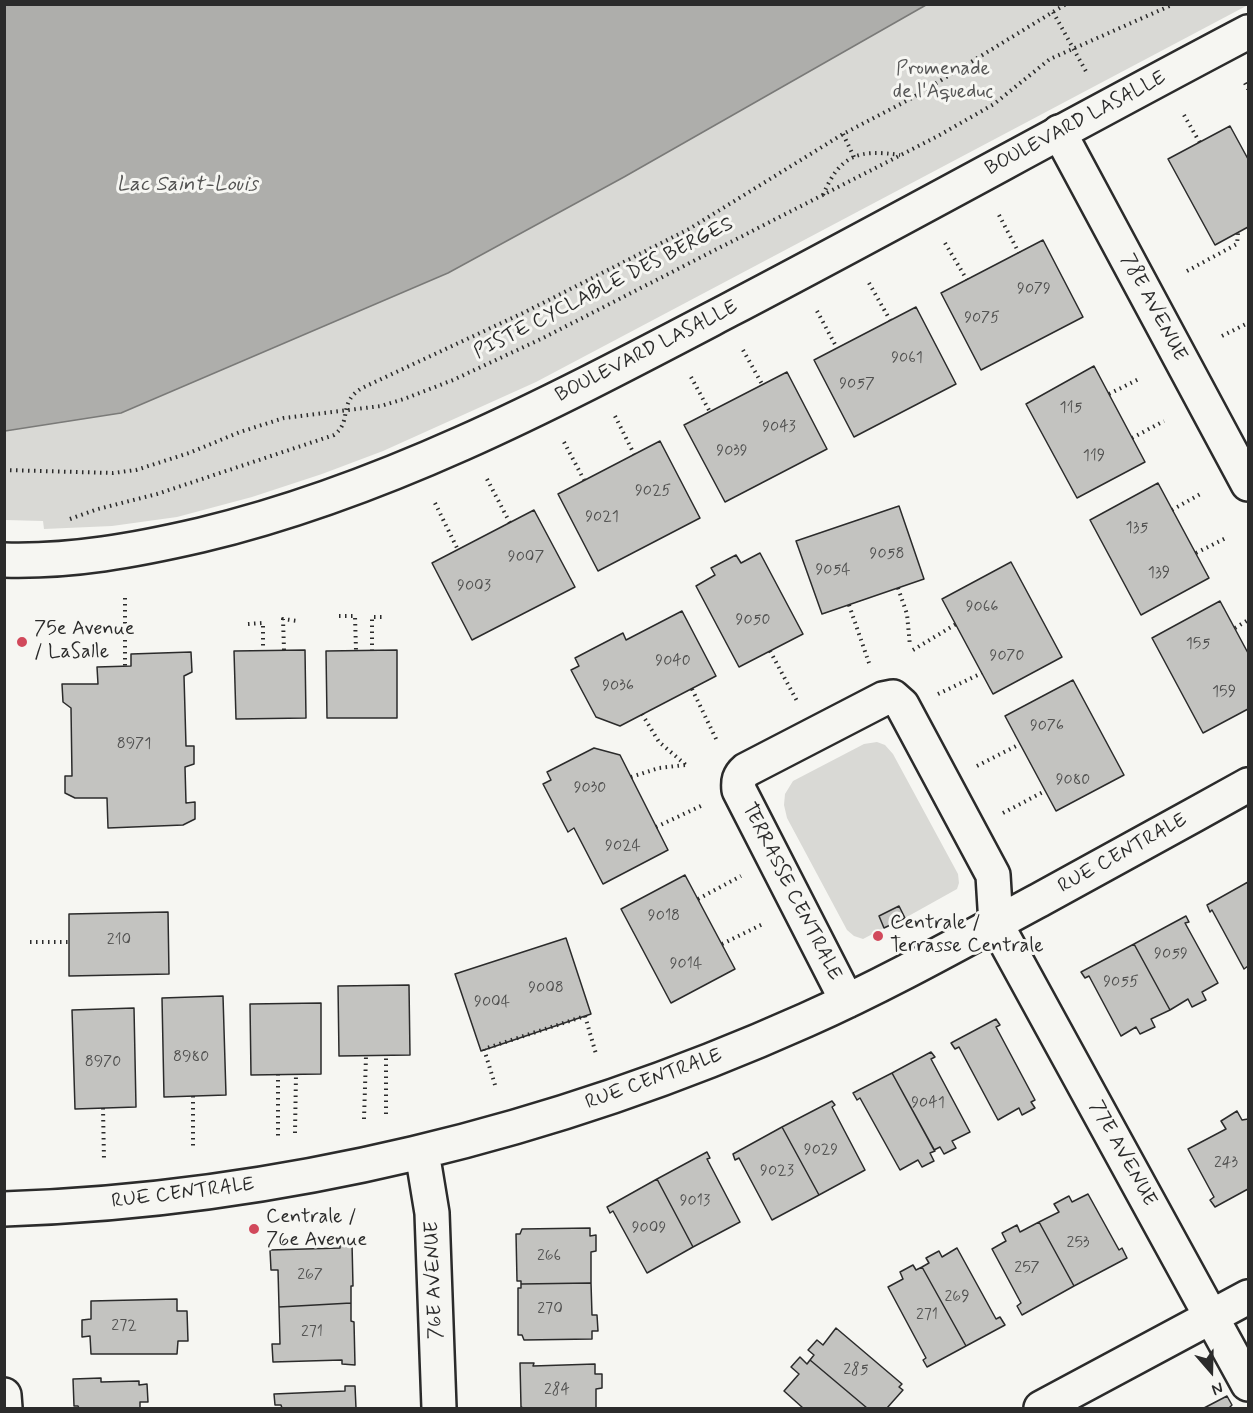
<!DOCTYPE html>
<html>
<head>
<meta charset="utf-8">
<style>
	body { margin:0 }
	#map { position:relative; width:1253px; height:1413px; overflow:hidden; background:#f6f6f2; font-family:Mynerve,sans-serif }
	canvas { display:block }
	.frame { position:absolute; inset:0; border:6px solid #2b2b2b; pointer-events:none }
	.north { position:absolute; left:1181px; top:1341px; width:60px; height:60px; -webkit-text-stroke:4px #f6f6f2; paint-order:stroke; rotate:160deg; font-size:16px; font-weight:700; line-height:24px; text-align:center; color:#2b2b2b }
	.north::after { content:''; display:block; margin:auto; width:21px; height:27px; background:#2b2b2b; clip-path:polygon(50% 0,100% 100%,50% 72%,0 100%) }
</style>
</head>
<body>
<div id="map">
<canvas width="1253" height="1413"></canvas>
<div class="frame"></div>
<div class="north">N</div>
</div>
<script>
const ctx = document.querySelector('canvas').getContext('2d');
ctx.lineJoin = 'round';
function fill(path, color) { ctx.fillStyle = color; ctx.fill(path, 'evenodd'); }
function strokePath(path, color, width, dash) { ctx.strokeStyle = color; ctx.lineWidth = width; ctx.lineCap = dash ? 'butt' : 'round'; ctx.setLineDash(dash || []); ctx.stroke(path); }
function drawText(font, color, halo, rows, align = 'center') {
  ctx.font = font + ' Mynerve,sans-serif'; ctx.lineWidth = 6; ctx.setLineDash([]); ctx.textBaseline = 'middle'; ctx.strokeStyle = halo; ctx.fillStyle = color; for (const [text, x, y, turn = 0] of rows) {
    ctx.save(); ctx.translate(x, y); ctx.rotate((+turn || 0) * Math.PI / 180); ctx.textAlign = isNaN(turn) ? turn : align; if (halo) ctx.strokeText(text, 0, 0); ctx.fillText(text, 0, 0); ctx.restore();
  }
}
fill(new Path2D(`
	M926,5H1248L536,382L383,451L322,474L252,497L177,517L112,526L44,529L43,521L5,520V431L121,413L448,273L624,177Z
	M877,742L885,745L893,754L958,874L959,883L957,889L905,918L898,906L879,916L884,928L863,939L854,936L847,930L787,818L784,805L785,794L793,781L864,744Z`), '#d9d9d5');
const water = new Path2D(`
	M5,4H926V5L624,177L448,273L121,413L5,431Z`);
fill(water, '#aeaeab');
strokePath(water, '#7a7a78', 1.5);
const building = new Path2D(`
	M1230,126L1248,159V227L1215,245L1168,159Z
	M1043,240L1083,317L981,370L941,293Z
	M916,307L956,384L854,437L814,360Z
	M1094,366L1145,462L1077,498L1026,404Z
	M787,372L827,449L725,502L684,425Z
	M660,441L700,518L598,571L558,494Z
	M1158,483L1209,578L1141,615L1090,520Z
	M899,506L924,579L822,614L796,541Z
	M534,510L575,587L472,640L432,563Z
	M760,553L803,634L739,667L696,586L715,575L711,568L736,555L741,563Z
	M1011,562L1062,657L993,694L942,599Z
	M1220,601L1248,653V709L1203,733L1152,638Z
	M682,611L716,676L620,726L596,717L571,670L579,666L575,658L623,633L626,640Z
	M305,650L306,718L236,719L234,651Z
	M397,650V718H327L326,651Z
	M191,652L192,672L184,676L186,746H194V764L185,767L186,803L195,802V819L183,825L108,828L107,798H75L65,793V776H72L71,708L63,702L62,684H98L97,667L131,666V654Z
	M1073,680L1124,775L1056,811L1005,716Z
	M594,748L620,755L668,850L603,884L574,828L568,832L543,784L551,780L547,772Z
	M685,875L735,969L671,1003L621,909Z
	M1248,882V966L1244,969L1212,910L1210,912L1207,905Z
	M899,906L905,918L884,928L879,916Z
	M168,912L169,974L69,976V914Z
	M1186,916L1189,922L1185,923L1218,983L1202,992L1206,1000L1192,1007L1188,999L1170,1010L1134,944Z
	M566,938L591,1014L481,1051L455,974Z
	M1134,944L1170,1010L1151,1019L1155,1027L1140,1034L1136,1027L1121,1036L1089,976L1085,978L1081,972Z
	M409,985L410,1055L339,1056L338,986Z
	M223,996L226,1095L164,1097L162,998Z
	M321,1003V1074L251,1075L250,1004Z
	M134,1008L136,1107L75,1109L72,1010Z
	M996,1019L1000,1025L996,1027L1035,1100L1031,1102L1035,1108L1022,1115L1019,1108L998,1120L959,1047L955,1049L951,1043Z
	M931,1052L935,1057L931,1059L970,1132L952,1141L956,1148L944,1154L940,1147L934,1150L892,1073Z
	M892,1073L935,1151L930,1153L934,1161L922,1167L918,1160L900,1170L860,1098L857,1100L853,1093Z
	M832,1101L835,1105L832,1107L865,1170L819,1195L782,1127Z
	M1237,1111L1242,1120L1248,1119V1189L1215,1207L1210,1200L1214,1197L1188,1149L1226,1129L1221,1121Z
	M782,1127L819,1195L772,1220L739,1158L735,1160L733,1154Z
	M707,1152L710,1158L707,1159L740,1222L693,1247L657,1179Z
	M657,1179L693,1247L647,1273L613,1211L610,1213L607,1207Z
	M1088,1194L1119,1250L1122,1248L1127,1258L1074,1286L1039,1222L1059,1212L1054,1204L1069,1196L1072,1202Z
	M1039,1222L1074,1286L1022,1315L1017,1306L1021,1303L992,1249L1006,1241L1002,1233L1017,1225L1020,1232Z
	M590,1228V1236L596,1235V1251L591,1252V1283L521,1284V1281H517L516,1234H520L522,1229Z
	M340,1243H352L353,1286H351V1303L279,1307L278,1270H271L270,1250L340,1248Z
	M957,1248L996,1319L1000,1317L1005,1325L966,1346L922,1267L929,1263L926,1258L939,1251L942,1257Z
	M913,1265L916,1270L922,1267L966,1346L927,1367L923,1360L926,1358L888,1287L903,1279L900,1272Z
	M589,1283H591L592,1315H597L598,1331H592V1339L524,1340L522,1335H518V1288H521V1284Z
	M177,1299V1311H187L188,1341H178L177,1354H91L90,1336L82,1337V1320L91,1319V1301Z
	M351,1303V1321L354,1322L355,1365L342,1364V1360L273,1362L272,1344H280L279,1307Z
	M836,1328L902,1384L899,1387L903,1390L887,1408H867L810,1360L814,1355L808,1350L817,1340L823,1345Z
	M800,1357L807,1364L810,1360L867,1408H803L784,1391L799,1374L791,1367Z
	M520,1363H534L533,1366L595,1364V1374H602V1388L596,1389V1408H523L521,1407Z
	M101,1378V1382L139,1381V1385L147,1384L148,1402H140V1408H79L78,1406H74L73,1379Z
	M345,1386H355L356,1408H282L281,1405H275L274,1394L345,1391Z
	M1227,1396L1232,1405L1229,1408H1204Z`);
fill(building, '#c3c3c0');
strokePath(building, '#2b2b2b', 1.5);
const minor = new Path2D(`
	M1059,132L1248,484
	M847,1001L739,790C738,781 739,776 746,770L883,699L893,697L902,705L993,875L996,924L1248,1384
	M422,1152L432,1213L439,1408
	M4,1209C280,1200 554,1133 806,1020C887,984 965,940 1043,898C1112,860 1180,823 1248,785
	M4,1395L5,1408
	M1041,1408L1248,1297`);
const major = new Path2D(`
	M4,560C72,562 136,550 201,535C389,490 559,399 729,310C903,219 1075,123 1248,32`);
strokePath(minor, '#2b2b2b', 38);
strokePath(major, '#2b2b2b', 38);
strokePath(new Path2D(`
	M1053,12L1088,75
	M1245,83L1248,89
	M1184,115L1200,143
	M843,134L854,157
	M823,195C840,155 858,149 900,155
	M999,215L1019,253
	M945,243L967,280
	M1187,271L1237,244L1238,233
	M869,283L890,320
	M817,311L837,348
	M1222,336L1248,323
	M743,350L762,384
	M691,377L710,412
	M1109,394L1141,378
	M615,416L634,454
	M1132,438L1164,421
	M564,442L584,480
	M4,470L113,473L136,470L189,453L240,432L284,418L381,406L404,399L453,380L543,338L938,136L994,104L1050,59L1174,4
	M487,479L510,523
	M435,503L458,550
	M1172,510L1202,493
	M70,519L98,509L157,494L334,435C353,421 337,403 362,388L525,312L689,229L843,134L912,98L1066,4
	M1196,553L1226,538
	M898,588L907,614L910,646
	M125,598V666
	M849,605L869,663
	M339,616H355L356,650
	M248,624L263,623V651
	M1235,628L1248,620
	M284,650L283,619L298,621
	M913,650L956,624
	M372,651V617H383
	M770,651L797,701
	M692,689L718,743
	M938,694L982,673
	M642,714L659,742L686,765
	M977,766L1020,744
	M631,777L659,768L685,765
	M1003,813L1045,791
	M656,827L703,805
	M698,899L741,876
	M30,942H69
	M722,944L765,923
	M278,1074V1136
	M495,1085L484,1049L585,1016L596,1054
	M193,1096V1150
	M103,1108L104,1160
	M386,1114V1056
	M364,1119L366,1056
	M295,1133L296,1074`), '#2b2b2b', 4, [1.5, 4.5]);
strokePath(minor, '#f6f6f2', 33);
strokePath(major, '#f6f6f2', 33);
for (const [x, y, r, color] of [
	[22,642,6,"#d1495b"],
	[878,936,6,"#d1495b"],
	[254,1229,6,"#d1495b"]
]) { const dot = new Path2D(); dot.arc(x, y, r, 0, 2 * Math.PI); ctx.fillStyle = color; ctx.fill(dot); strokePath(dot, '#f6f6f2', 2); }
drawText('16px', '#515150', null, [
	["9079",1034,290],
	["9075",982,319],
	["9061",907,359],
	["9057",857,385],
	["115",1071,409],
	["9043",779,428],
	["9039",732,452],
	["119",1094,457],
	["9025",653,492],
	["9021",602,518],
	["135",1137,529],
	["9058",887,555],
	["9007",526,558],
	["9054",833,571],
	["139",1159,574],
	["9003",474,587],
	["9066",982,608],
	["9050",753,621],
	["155",1198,645],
	["9070",1007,657],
	["9040",673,662],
	["9036",618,687],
	["159",1224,693],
	["9076",1047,727],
	["8971",134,745],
	["9080",1073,781],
	["9030",590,789],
	["9024",623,847],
	["9018",664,917],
	["210",119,941],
	["9059",1171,955],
	["9014",686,965],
	["9055",1121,983],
	["9008",546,989],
	["9004",492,1003],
	["8980",191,1058],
	["8970",103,1063],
	["9041",928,1104],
	["9029",821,1151],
	["243",1226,1164],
	["9023",777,1172],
	["9013",695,1202],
	["9009",649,1229],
	["253",1078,1244],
	["266",549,1257],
	["257",1027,1269],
	["267",310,1276],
	["269",957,1298],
	["270",550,1310],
	["271",927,1316],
	["272",124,1327],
	["271",312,1333],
	["285",856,1371],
	["284",557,1391]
]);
drawText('20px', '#565656', '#f6f6f2', [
	["Promenade",943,70],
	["de l'Aqueduc",943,93]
]);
drawText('20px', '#2b2b2b', '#f6f6f2', [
	["BOULEVARD LASALLE",1076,124,-28],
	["PISTE CYCLABLE DES BERGES",604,289,-27],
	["78E AVENUE",1153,308,62],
	["BOULEVARD LASALLE",647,352,-27],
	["RUE CENTRALE",1123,854,-29],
	["TERRASSE CENTRALE",791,892,63],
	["RUE CENTRALE",654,1080,-20],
	["77E AVENUE",1122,1154,61],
	["RUE CENTRALE",183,1194,-7],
	["76E AVENUE",435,1280,-92]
]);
drawText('20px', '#2b2b2b', '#f6f6f2', [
	["75e Avenue",34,630],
	["/ LaSalle",34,653],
	["Centrale /",890,924],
	["Terrasse Centrale",890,947],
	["Centrale /",266,1218],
	["76e Avenue",266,1241]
], 'left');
drawText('italic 21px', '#525251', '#f6f6f2', [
	["Lac Saint-Louis",187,186]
]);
</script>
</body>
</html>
